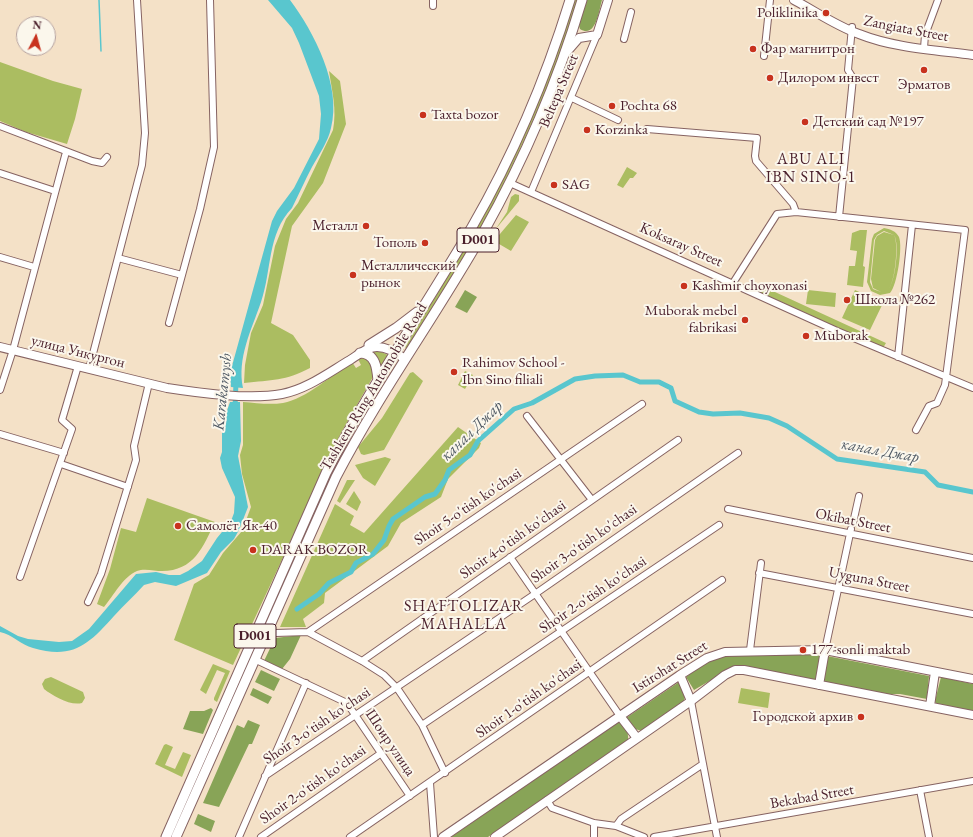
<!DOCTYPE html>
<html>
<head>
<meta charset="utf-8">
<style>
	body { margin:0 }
	#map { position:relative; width:973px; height:837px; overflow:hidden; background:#f4e1c7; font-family:"EB Garamond",serif }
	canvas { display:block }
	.north { position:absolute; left:16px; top:16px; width:40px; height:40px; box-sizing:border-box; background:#fbf7ec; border:1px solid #b4a19f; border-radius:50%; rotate:6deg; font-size:11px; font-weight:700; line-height:16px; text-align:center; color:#4a1f2b }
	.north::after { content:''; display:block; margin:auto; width:14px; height:18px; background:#c8321e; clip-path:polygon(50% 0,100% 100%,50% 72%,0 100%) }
</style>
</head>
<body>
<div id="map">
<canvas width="973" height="837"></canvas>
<div class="north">N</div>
</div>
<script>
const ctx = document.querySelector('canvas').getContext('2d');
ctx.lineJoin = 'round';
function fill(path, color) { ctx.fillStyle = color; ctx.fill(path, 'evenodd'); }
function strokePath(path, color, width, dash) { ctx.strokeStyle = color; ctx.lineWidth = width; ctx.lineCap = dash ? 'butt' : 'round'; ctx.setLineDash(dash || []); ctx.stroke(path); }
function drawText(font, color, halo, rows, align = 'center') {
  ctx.font = font + ' "EB Garamond",serif'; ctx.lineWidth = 4; ctx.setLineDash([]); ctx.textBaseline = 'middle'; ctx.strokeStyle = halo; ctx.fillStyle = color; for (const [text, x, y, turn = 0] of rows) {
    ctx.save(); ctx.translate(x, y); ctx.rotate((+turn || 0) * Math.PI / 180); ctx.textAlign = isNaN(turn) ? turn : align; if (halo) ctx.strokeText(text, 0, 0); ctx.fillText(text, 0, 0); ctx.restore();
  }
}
fill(new Path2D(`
	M575,0H578C555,75 523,147 487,216C463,261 434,305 407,349L405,347L465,248L550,73Z
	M0,62L53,81L82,89L75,119L67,144L26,132L0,121Z
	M329,71L340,81L346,124L323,183L292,226L271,323L293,335L310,360V368C285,381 272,380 244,383L245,365L251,333L263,305L275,246L286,219L298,203L333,130C337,110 332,91 329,71Z
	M627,167L637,173L633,178H630L623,188L617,185Z
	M515,194L519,195V201L495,230L507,212L511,197Z
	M516,215L529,222L511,251L494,241Z
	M884,228C890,229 896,231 899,237C903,247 897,286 890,293L880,295L871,291L867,282L872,239L874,234ZM884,231L894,235C900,244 895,283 888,290L881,292L873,289L870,282L874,240L877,235Z
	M860,230H867L863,266L865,267L863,287L847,285L849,266H855L857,251L850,250L852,233Z
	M884,232L894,235C899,244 895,283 888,290L881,292L873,288L871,279L875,240L877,236Z
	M751,281L886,343L883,348L748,287Z
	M808,290L836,293L835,307L806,304Z
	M855,290L883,303L870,330L842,318Z
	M377,350L390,356L380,369L369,352Z
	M363,358L370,361L374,375L341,433L233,665L174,640L194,584L209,575L223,553L242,531L251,507L242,474L240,455L243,445V402C256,403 270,405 283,403C306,399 333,374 352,362L356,368L361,365L358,359Z
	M465,371L473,375L465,389L458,385Z
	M413,372L423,381L384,450L364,455L361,454L358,447L382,418L410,373Z
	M458,427L481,443L479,448L448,479L441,497L401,523L388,546L325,593L324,603L303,619L306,627H280L335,504L354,516L350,525L364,533Z
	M385,457L391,459L375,486L363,478L355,465Z
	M347,480H355L340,503L337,501Z
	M354,491L361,502L357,511L346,504Z
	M147,498L215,522C203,547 194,571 162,571C155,571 144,568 137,571C123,577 114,595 104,607L97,604L110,569L121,528L136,532Z
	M213,664L230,671L217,702L214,700V698L225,673L217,670L206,694L200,690Z
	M51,677L83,692L85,698L82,703C70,706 53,696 44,689L42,684L45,679Z
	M741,688L770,693L768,708L738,703Z
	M166,744L173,747L165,765L175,769L183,752L191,755L182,777L155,764L164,745Z`), '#abbd61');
fill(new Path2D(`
	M586,0H602C599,10 596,39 580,29L579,26Z
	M465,290L477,297L467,313L455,307Z
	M301,635L290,659L282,669L264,661L275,638Z
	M810,654L822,655L817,680L730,669L694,690L686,677L706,662L724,656Z
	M827,656L929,676L927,699L900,694H885L822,682Z
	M261,670L280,679L274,691L255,682Z
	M941,677L973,684V711L936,704L935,701Z
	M679,682L685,696L684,701L642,731L635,729L626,718Z
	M253,688L272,697L268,704L250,695Z
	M211,708L213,710L203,734L183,729L190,711H204Z
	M248,720L260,725L252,744H249L219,807L203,803L237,725L244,728Z
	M617,722C625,724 629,732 628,740L488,837H451Z
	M198,814L215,821L211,832L194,824Z`), '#88a457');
fill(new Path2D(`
	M268,0H290C314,32 342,86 331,128C328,142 319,154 312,167C305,180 299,194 292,208C267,234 272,270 261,302C251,331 237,358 243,388L231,387L230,378L232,366L272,221L277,211L294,188L319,139L321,114L319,96L299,43L292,28Z
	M230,402H240L241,441L238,456L248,507L239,530L234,539L221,552L207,573L176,586L155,582L144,585C134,596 124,605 114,616C89,644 73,660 33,648C21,645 12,634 0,632V626L18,636L28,639L59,642L72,641L89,629L136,574L156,572L169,575H180L188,571L202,561L217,538L231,521L234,513L235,497L222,468L220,458L222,452V425Z`), '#59c6ce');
strokePath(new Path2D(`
	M99,0L101,51`), '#59c6ce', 1.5);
strokePath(new Path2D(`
	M235,408L236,382
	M297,609L319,594L329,583L351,572L356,563L373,554L384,540L389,526L393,519L425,497L435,494L445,480L449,470L470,455L478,441L514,409L532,403L575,379L595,376L623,375L640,382H659L671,388L675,401L699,412L713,414L740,413L769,418L787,426L837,459L925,472L938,485L973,492`), '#59c6ce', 5);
const minor = new Path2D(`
	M433,6V0
	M624,39L631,12
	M924,48L925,35L938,0
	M764,56L770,0
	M572,98L618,120
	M0,126L92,161L102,163L107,157
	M647,129L757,138L755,156L756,161L793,204L796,212L965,230L945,385L937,403L929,406L916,430
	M0,173L55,191
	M510,183L837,331L973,388
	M531,192L597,35
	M839,217L853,78L848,70L852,27
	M0,257L34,267
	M118,258L182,275
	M733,283L777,214L796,212
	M169,323L200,209L214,147L210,0
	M898,357L912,225
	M89,369L142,165L145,133L137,0
	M0,390L13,350L66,152
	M527,416L592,500
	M0,434L64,453
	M61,464L128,487
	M728,509L973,558
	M853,523L859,496
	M510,557L620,716
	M759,573L973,614
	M20,577L72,429L62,420L78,366
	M88,602L101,574L136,460L134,446L149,383
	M267,630L275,633L308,632L362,661L384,675L397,688L422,725L445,773
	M308,632L642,404
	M750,650L761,563
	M825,650L851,529
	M254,659L347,703L410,796
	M362,661L678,440
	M691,701L717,837
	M422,725L719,525
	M265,776L535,594L738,453
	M430,783L434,837
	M920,790L929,837
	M547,800L552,808L594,823L616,826L644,837
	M594,823V837
	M616,826L621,819L703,764
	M239,837L306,683
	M261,837L380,754
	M350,837L722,580
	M654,837L973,781`);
const major = new Path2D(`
	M794,0C815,11 836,26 859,34C894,48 935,50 973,55
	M566,53L579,38L597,35L608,0
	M0,347L167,388C200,393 249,400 282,394C307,389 328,373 350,360C358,355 367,347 377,347C388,347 397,353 405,359
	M680,675L691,701
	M819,685L825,650
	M930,706L935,672
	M620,716L637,738
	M443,837L680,675L707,658L725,652L825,650L973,679
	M495,837L691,701L725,675L735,670H744L973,715`);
const highway = new Path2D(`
	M369,345L396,328L417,312
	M360,353C376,353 377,369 378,381
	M166,837L326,473C369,388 424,309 472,227C513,156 546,78 570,0
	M176,837L336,477C380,392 436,316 483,233C524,160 558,81 582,0`);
strokePath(minor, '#866362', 8);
strokePath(major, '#866362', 10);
strokePath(highway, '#866362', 11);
strokePath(minor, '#fff', 6);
strokePath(major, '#fff', 8);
strokePath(highway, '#fff', 9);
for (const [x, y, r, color] of [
	[826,13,4,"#c8321e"],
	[753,49,4,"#c8321e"],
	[924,70,4,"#c8321e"],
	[770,78,4,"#c8321e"],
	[612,106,4,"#c8321e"],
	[423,115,4,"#c8321e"],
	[805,122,4,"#c8321e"],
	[587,130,4,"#c8321e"],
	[554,185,4,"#c8321e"],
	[366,226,4,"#c8321e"],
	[425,243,4,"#c8321e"],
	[353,275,4,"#c8321e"],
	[684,286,4,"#c8321e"],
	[847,300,4,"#c8321e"],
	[745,320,4,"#c8321e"],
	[806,336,4,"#c8321e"],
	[454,372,4,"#c8321e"],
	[178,526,4,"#c8321e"],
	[253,550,4,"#c8321e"],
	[803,650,4,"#c8321e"],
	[861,717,4,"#c8321e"]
]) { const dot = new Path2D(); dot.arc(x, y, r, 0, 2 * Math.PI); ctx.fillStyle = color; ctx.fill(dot); strokePath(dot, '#fbf7ec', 1.5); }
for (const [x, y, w] of [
	[478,240,42],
	[255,636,42]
]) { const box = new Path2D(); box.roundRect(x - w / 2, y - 12, w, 24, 3); ctx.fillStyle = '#fbf7ec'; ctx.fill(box); strokePath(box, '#4a1f2b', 1); }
drawText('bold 14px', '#4a1f2b', null, [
	["D001",478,240],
	["D001",255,636]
]);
drawText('15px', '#4a1f2b', '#fbf7ec', [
	["Poliklinika",818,13,"right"],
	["Фар магнитрон",761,49],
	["Дилором инвест",778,78],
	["Эрматов",924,85,"center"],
	["Pochta 68",620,106],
	["Taxta bozor",431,115],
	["Детский сад №197",813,122],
	["Korzinka",595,130],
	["SAG",562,185],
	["Металл",358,226,"right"],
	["Тополь",417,243,"right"],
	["Металлический",361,266],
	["рынок",361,283],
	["Kashmir choyxonasi",692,286],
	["Школа №262",855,300],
	["Muborak mebel",737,311,"right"],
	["fabrikasi",737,328,"right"],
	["Muborak",814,336],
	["Rahimov School -",462,363],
	["Ibn Sino filiali",462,380],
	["Самолёт Як-40",186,526],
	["DARAK BOZOR",261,550],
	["177-sonli maktab",811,650],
	["Городской архив",853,717,"right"]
], 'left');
drawText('15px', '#4a1f2b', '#fbf7ec', [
	["Zangiata Street",906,29,11],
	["Beltepa Street",559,91,-67],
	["Koksaray Street",681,245,24],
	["улица Ункургон",78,352,14],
	["Tashkent Ring Automobile Road",374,387,-59],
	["Shoir 5-o'tish ko'chasi",468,507,-34],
	["Okibat Street",853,521,11],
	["Shoir 4-o'tish ko'chasi",513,540,-35],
	["Shoir 3-o'tish ko'chasi",584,544,-35],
	["Uyguna Street",869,580,11],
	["Shoir 2-o'tish ko'chasi",593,595,-34],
	["Istirohat Street",670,667,-32],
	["Shoir 1-o'tish ko'chasi",529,699,-35],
	["Shoir 3-o'tish ko'chasi",317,726,-34],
	["Шоир улица",390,743,56],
	["Shoir 2-o'tish ko'chasi",313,785,-35],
	["Bekabad Street",812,797,-10]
]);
ctx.letterSpacing = '1px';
drawText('16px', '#4a1f2b', '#fbf7ec', [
	["ABU ALI",811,160],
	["IBN SINO-1",811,178],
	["SHAFTOLIZAR",464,607],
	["MAHALLA",464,625]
]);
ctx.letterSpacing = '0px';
drawText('italic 16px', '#4f5964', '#fbf7ec', [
	["Karakamysh",223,392,-84],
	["канал Джар",472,431,-44],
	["канал Джар",880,451,10]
]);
</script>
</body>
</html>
